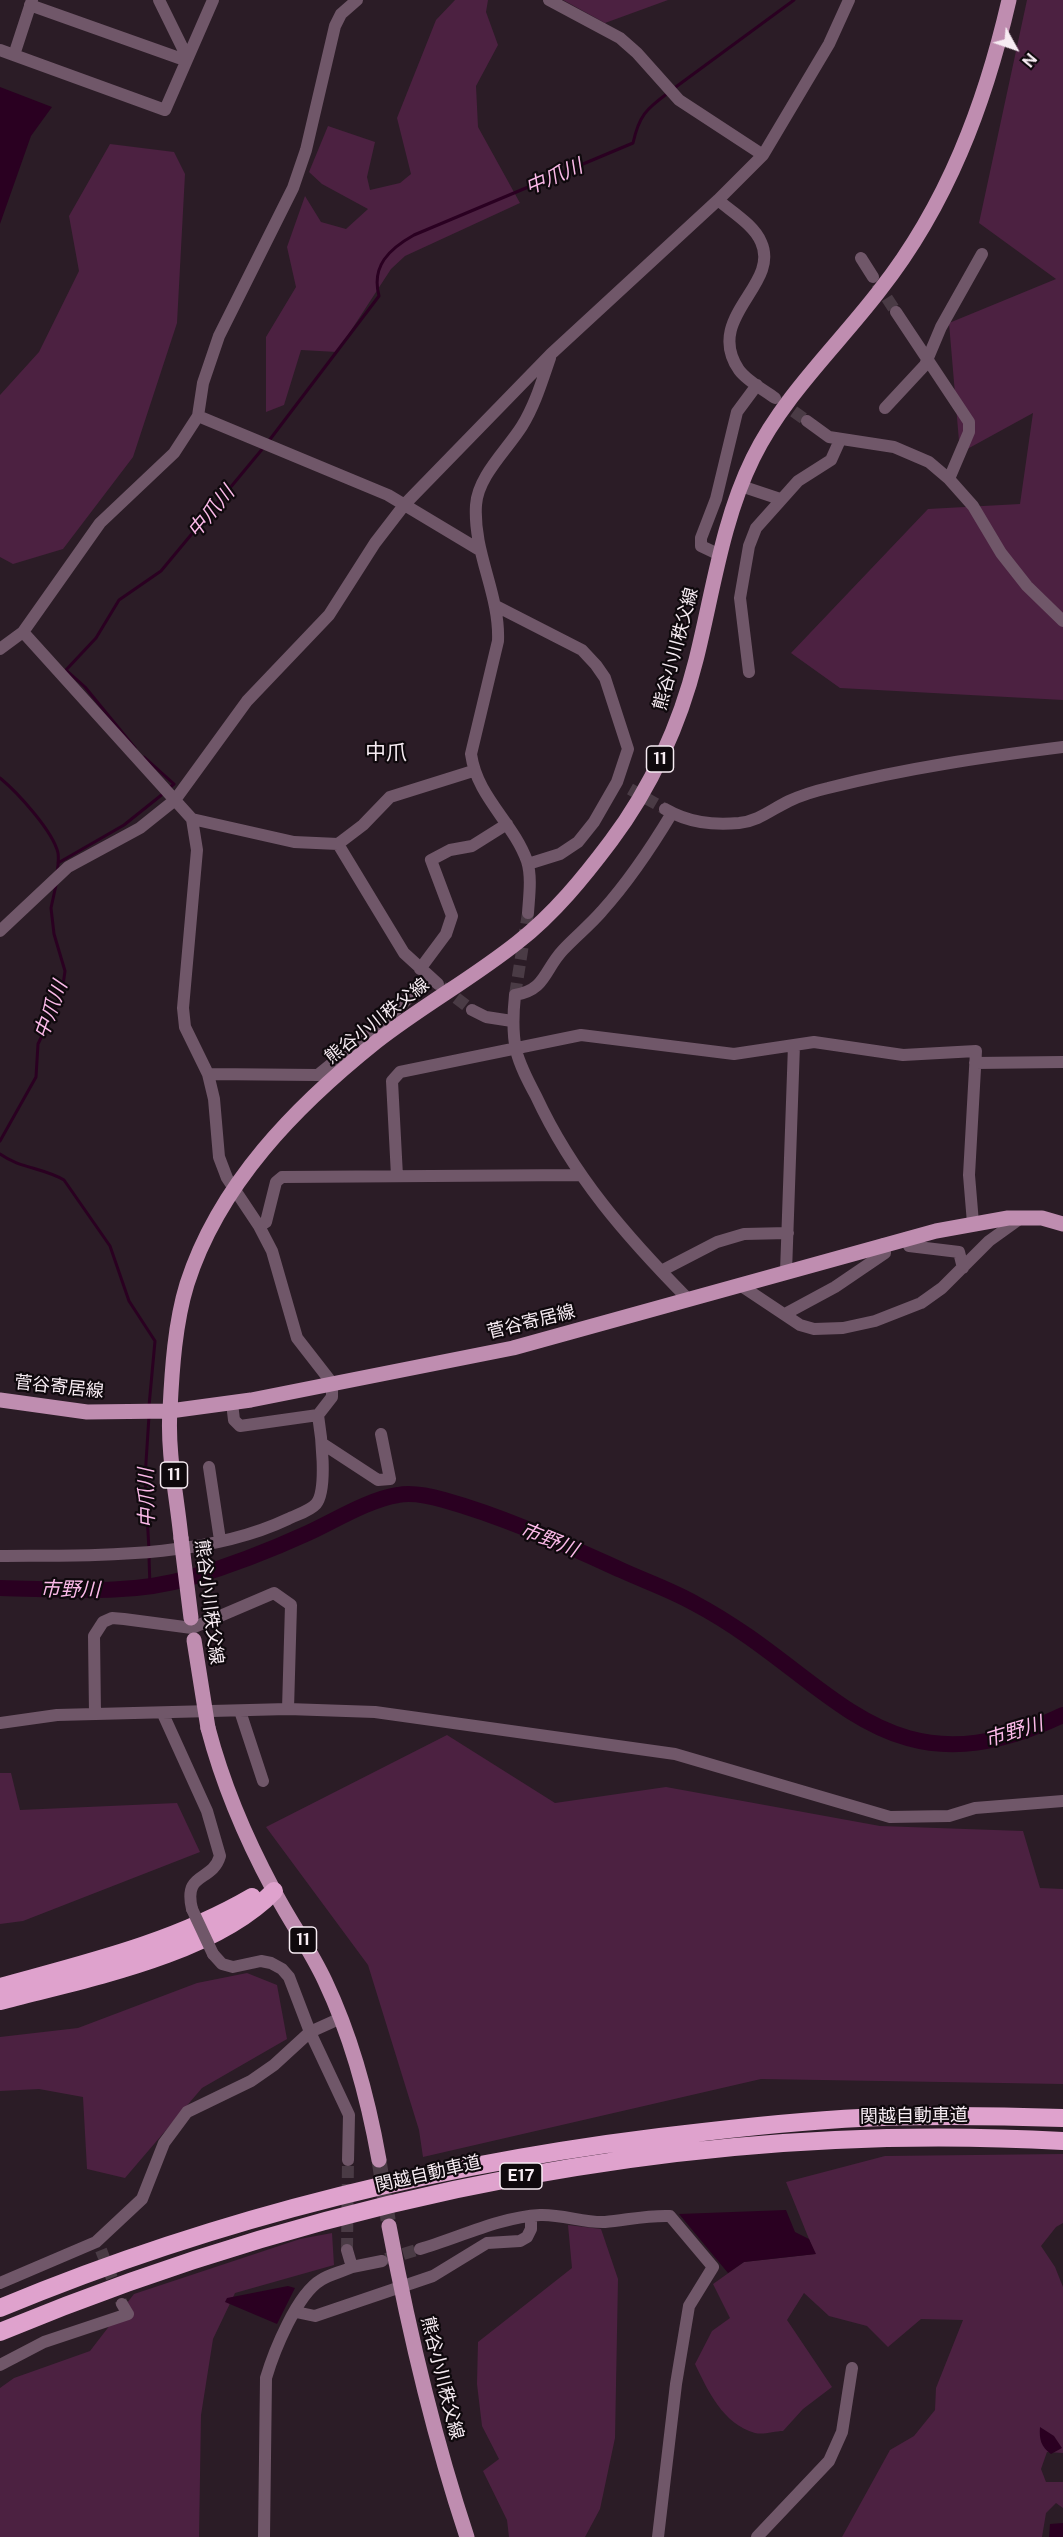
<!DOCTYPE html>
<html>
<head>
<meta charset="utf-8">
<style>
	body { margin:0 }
	#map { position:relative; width:1063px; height:2537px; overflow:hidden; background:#2b1c26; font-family:"Public Sans",sans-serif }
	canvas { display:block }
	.north { position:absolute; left:985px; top:18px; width:60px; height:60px; -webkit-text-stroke:4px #0f090d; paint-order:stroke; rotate:130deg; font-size:16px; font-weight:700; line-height:24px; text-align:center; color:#f7ecf3 }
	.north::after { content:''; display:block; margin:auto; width:21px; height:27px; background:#f7ecf3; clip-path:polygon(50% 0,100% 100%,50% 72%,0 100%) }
</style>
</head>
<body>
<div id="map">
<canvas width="1063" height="2537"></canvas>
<div class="north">N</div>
</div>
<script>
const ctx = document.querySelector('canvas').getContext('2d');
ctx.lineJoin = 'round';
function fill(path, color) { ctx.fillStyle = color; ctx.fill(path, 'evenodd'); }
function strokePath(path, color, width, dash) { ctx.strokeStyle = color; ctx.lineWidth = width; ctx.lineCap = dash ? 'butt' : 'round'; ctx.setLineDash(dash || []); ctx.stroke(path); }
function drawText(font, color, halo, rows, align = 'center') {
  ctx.font = font + ' "Public Sans","Noto Sans JP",sans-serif'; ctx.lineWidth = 4.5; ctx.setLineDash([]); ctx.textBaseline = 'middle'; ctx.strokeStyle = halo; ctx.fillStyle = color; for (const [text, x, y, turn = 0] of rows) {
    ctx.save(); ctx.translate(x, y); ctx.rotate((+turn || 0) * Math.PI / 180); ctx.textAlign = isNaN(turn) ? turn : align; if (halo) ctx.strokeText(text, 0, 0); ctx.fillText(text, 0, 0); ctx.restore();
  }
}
fill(new Path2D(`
	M455,0H488L486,12L498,45L476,86L478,127L520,203L405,256L391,269L337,352L301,350L284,405L266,412V337L296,287L287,247L305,196L321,222L346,229L368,209L322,184L309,172L328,126L375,142L367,177L370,190L400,183L411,174L397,118L436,20Z
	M563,0H668L605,23Z
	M1027,0H1063V700L840,688L791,653L928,509L1020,504L1033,413L960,453L949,323L1056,279L979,223Z
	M110,144L174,152L185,174L177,323L133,457L63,549L13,564L0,557V395L39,352L79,271L69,216Z
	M447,1735L555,1803L666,1787L880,1826L1023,1831L1040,1888L1063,1889V2084L761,2079L423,2157L419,2130L368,1965L266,1827Z
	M0,1773H11L20,1810L177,1803L200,1852L23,1921L0,1924Z
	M247,1973L277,1985L287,2039L202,2088L125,2178L87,2169L83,2097L39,2089L0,2091V2037L78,2028L197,1983Z
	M1063,2154V2223L1056,2227L1041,2246L1055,2267L1063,2287V2453L1047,2452L1041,2469L1046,2482H1063V2508L1056,2503L1046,2513L1042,2537H842L890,2450L914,2436L935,2410L936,2388L963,2320L921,2319L888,2347L867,2326L829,2316L804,2293L787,2320L832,2387L803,2409L783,2431C775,2431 763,2435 755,2433C723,2424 708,2391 695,2364L712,2331L730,2318L713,2284L744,2262L815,2254L786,2182L885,2156Z
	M568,2225L601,2229L618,2279L615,2438L600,2509L585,2537H509L507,2520L483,2471L499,2459L482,2426L477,2384L478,2342L572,2268Z
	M332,2233L334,2265L235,2293L213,2339L201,2415L199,2537H0V2388L14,2378L90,2351L134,2294L300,2239Z`), '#4c2141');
fill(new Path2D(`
	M0,87L52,107L31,136L0,224Z
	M786,2210L795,2232L809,2239L816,2254L744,2262L728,2273L679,2214Z
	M288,2286L295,2288L277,2324L225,2302L227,2298Z
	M1040,2427L1054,2436L1062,2448L1051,2454C1041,2447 1039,2439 1040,2427Z
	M1063,2523V2537H1049L1050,2524Z`), '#2a0021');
strokePath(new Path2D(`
	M673,89L794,0
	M268,442L379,296C371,266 389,249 414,235L633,143C639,116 646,109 668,93
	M135,748L85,687L66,670L96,638L119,600L161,571L264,447
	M144,757L174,784L168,789
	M0,778C17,792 53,831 58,853C59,859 58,866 57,873
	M58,863L124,825L164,793
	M0,1141L36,1077L38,1044L58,1003L63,985L65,971L54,934L51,908L56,885
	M0,1154C19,1168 44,1168 64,1180L110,1246L129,1301L155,1341L149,1406
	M149,1416L145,1478L149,1550
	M149,1557L150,1587`), '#2a0021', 3);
strokePath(new Path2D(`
	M0,1588C63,1589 128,1596 189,1578C226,1567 273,1549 308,1533C334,1521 370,1499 398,1495C412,1492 430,1496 444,1500C505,1517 563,1544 621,1570C645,1581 671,1590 694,1603C834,1677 882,1801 1063,1715`), '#2a0021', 16);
strokePath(new Path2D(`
	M877,283L896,312
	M779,401L807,421
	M630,789L665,809
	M442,987L472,1010
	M515,995L528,913
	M101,2250L122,2304
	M347,2250L348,2160
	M386,2259L420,2249`), '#4a3b45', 12, [12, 6]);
strokePath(new Path2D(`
	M379,2160L389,2226`), '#4a3b45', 15, [15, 8]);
strokePath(new Path2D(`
	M159,0L187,57
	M549,0L620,38L637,53L679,100L763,155
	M30,5L179,58L187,57
	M0,50L165,110L213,0
	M14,55L32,0
	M718,200C732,212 754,225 761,242C781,285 703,317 739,370C747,381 764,390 775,398
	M861,258L873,277
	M896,312L969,422V432L949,479
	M885,408L925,365L941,327L982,254
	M198,416L388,495L478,549
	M807,421L829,437L894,447L929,462L949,479L973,506L1001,553L1027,586L1063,621
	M741,486L780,499
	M720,555L701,546V538L716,499L737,412L757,385
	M496,606L582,650L596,665L605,678L628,749L617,782L594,822L578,842L560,854L528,864
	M0,649L23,632L100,523L174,453L198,416L203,383L219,336L293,188L306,150L335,26L341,14L357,0
	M749,672L740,598L749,546L756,528L798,481L831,460L840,440
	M665,809C689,823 712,825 739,823C759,821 772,809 789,801C802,795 815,791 828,788C906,768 984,757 1063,747
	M672,813C651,848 629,881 602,911C590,925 575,937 563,950C544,970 546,990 515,995C513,1014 512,1031 516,1050C520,1066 528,1081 536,1096C573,1176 627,1237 688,1299
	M192,819L294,842L338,844L363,825L390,797L473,771
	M338,844L404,953L438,984
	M528,913C529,897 532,877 527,861C513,822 477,797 471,754L498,641C500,594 473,553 476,505C478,476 507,450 522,426C535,405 542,381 550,358
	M0,931L68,867L140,828L175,800L247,701L329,615L375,543L405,504L551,354L718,200L763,155L829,44L849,0
	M420,969L446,934L452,916L431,860L450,850L472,846L507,824
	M472,1010L486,1017L512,1021
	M975,1063L1063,1062
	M208,1074L318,1075L389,1017L429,978
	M397,1176L392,1081L400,1072L581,1035L734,1054L814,1042L903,1055L976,1051L969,1175L973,1223
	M259,1226L266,1222L276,1182L282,1177L580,1175
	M906,1238L909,1246L959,1252L963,1268
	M661,1271L717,1242L744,1234L788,1233
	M786,1272L794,1045
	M740,1285L800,1325L814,1329L843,1328L875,1321L921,1303L942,1288L989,1241L1021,1218
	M785,1314L835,1287L885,1253L883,1244
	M232,1403L234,1420L240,1426L318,1415
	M323,1444L378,1480L390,1479L381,1434
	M209,1467L220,1540
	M0,1556C92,1555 204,1559 288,1519C296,1515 310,1511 316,1504C328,1490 321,1433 318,1415L332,1397V1383L297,1338L272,1251L259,1226L227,1178L219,1157L214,1099L208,1074L185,1027L183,1008L197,850L192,819L23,632
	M240,1711L263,1781
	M95,1714L94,1636L103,1622L112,1618L124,1619L192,1628L274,1593L291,1605L288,1709
	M163,1714L207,1811L220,1856C212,1883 183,1871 192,1909
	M0,1723L57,1715L288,1709L375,1712L675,1754L890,1817L949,1816L975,1808L1063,1801
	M213,1954L222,1964L233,1967L261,1961L271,1963L282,1969L289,1977L310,2032L349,2115L348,2160
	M420,2249C458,2238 500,2217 540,2215C562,2214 584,2223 605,2222C627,2220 648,2215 670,2216L713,2267L689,2306L676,2384L658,2537
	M352,2267L382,2261
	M0,2283L96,2242L142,2199L164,2143L187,2112L251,2081L274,2065L310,2032L341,2018
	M296,2312L315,2316L433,2276L487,2243L520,2241L527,2237L531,2229V2216
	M0,2365L44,2342L128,2314L122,2304
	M264,2537L266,2378C274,2351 297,2294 321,2280C330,2274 342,2272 352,2267L347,2250
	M757,2537L829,2461L842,2432L852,2368`), '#705769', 12);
strokePath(new Path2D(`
	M0,1400L87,1412L170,1411L251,1400L513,1348L936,1231L1008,1218H1042L1063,1224
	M181,1538C177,1497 167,1452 170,1410C172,1369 175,1323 187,1284C219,1184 296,1106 376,1042C422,1006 473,978 518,942C554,914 584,877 611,841C651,788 680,724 696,660C713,592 722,521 753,458C784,395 838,345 880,290C947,205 985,104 1009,0
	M208,1728C223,1785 245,1837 273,1889C289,1920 310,1949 325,1981C352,2038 368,2098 379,2160
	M389,2226C409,2332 433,2435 467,2537`), '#bf8db0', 15);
strokePath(new Path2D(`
	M0,1987C87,1963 173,1943 252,1897
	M0,2001C83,1979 213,1955 274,1891
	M0,2308C223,2215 462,2158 703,2132C763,2125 823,2119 883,2117C943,2115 1003,2116 1063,2118
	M0,2332C335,2193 700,2120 1063,2141`), '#dfa2cd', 18);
strokePath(new Path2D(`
	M192,1909L213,1954`), '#705769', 12);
strokePath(new Path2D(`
	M181,1538L191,1618
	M194,1640L208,1728`), '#bf8db0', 15);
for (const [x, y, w] of [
	[660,759,27],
	[174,1475,27],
	[303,1940,27],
	[521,2176,42]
]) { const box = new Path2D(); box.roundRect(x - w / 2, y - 13, w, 26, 4.5); ctx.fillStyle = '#0f090d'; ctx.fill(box); strokePath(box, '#f7ecf3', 1.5); }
drawText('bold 16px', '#f7ecf3', null, [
	["11",660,759],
	["11",174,1475],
	["11",303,1940],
	["E17",521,2176]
]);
drawText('18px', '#f7ecf3', '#0f090d', [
	["熊谷小川秩父線",676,649,-75],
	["熊谷小川秩父線",377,1021,-38],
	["菅谷寄居線",531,1322,-14],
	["菅谷寄居線",59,1387,6],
	["熊谷小川秩父線",209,1602,83],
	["関越自動車道",914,2116,-1],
	["関越自動車道",428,2174,-13],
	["熊谷小川秩父線",442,2378,76]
]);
drawText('italic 20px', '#fbb9e8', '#0f090d', [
	["中爪川",554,177,-23],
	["中爪川",211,512,-50],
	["中爪川",51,1010,-70],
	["中爪川",147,1498,-91],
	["市野川",549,1540,22],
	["市野川",70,1590,1],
	["市野川",1014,1732,-17]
]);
drawText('21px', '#f7ecf3', '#0f090d', [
	["中爪",386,753]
]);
</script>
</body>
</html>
